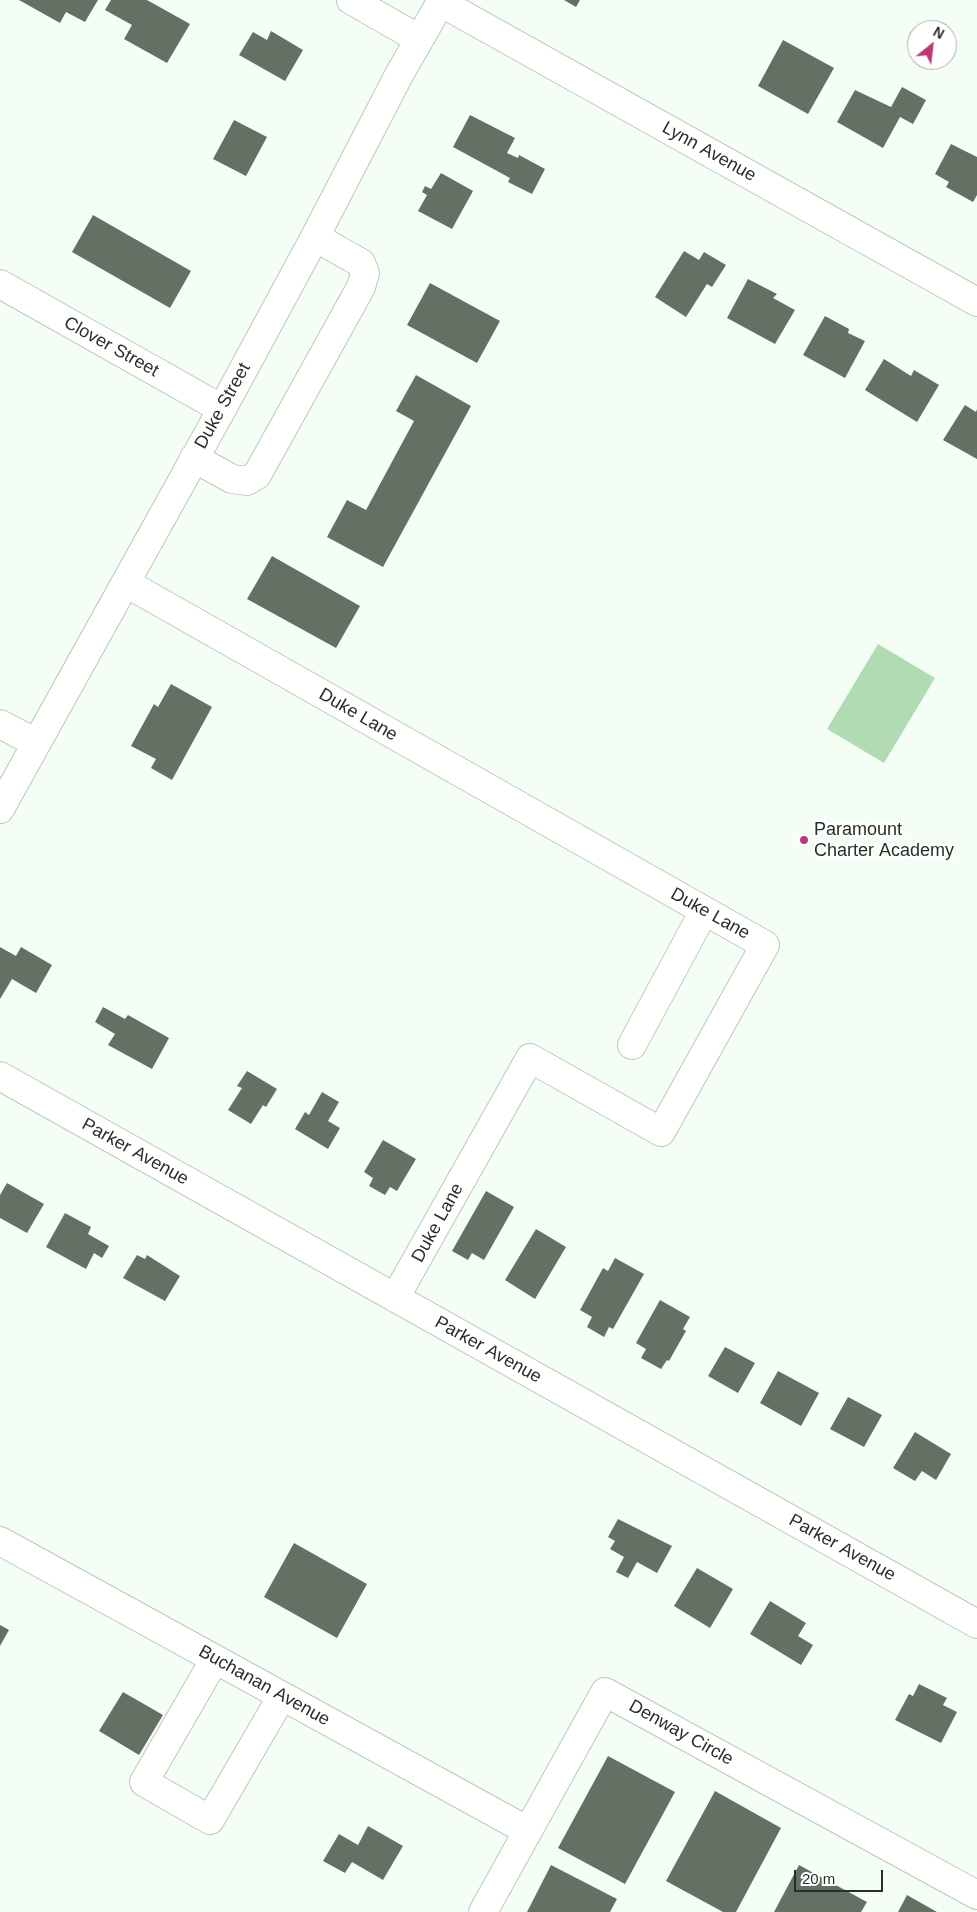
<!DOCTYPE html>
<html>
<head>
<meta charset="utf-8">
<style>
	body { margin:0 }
	#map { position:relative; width:977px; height:1912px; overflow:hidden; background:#f5fef5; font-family:Helvetica,sans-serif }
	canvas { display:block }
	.north { position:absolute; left:907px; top:20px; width:50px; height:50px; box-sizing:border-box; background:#fff; border:1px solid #a9aba9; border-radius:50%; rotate:29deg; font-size:14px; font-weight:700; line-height:20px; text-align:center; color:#292d29 }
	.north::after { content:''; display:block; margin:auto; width:18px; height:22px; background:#be3776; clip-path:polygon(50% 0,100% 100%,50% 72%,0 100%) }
	.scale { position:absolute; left:794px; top:1870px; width:89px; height:22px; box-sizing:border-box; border:2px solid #292d29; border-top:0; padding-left:6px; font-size:15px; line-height:18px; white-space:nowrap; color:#292d29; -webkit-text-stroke:4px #fff; paint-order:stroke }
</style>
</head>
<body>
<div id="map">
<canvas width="977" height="1912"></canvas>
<div class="north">N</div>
<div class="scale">20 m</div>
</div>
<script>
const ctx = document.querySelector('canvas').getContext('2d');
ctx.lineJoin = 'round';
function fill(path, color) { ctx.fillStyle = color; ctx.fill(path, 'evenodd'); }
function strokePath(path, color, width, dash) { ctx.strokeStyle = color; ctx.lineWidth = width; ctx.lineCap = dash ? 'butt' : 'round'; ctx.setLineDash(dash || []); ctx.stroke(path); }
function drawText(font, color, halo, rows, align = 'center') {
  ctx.font = font + ' Helvetica,sans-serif'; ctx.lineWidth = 5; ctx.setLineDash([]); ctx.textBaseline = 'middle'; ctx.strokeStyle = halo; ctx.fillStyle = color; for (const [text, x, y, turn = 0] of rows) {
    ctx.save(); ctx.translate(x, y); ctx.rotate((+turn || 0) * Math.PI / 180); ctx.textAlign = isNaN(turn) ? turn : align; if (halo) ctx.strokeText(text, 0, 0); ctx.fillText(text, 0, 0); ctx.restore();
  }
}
fill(new Path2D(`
	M878,644L935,678L884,763L827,729Z`), '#b1dbb3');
fill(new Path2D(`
	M19,0H98L85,22L66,12L60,23Z
	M111,0H147L190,24L167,63L124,39L132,25L105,10Z
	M564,0H580L576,7Z
	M271,31L303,50L285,81L239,55L253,32L267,40Z
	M783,40L834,68L808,114L758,86Z
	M902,87L926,100L913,124L900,117L883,148L837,122L855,90L891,107Z
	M470,115L515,138L507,153L518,158L519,155L545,169L532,194L508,182L510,178L453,147Z
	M234,120L267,137L246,176L213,159Z
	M951,144L977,157V195L973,202L946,187L949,182L935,174Z
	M441,173L473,191L452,229L418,211L427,195L422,192L425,186L431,189Z
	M93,215L191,271L170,308L72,252Z
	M684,251L699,260L704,252L726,265L712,287L707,284L686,317L655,297Z
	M748,279L777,294L773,298L795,310L775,344L727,318Z
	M430,283L500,321L477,363L407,325Z
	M825,316L849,329L848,333L865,341L845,378L803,355Z
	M884,359L911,376L914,370L939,385L917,422L865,390Z
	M416,375L471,406L383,567L327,537L347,500L366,510L414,421L396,411Z
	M965,405L976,412L977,409V459L943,440Z
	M272,556L360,606L336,648L247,599Z
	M171,684L212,707L172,780L151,768L156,759L131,746L154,704L158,707Z
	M0,947L16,956L21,947L52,965L36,993L12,979L0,999Z
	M103,1007L125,1019L128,1015L169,1038L152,1069L108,1045L115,1034L95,1022Z
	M247,1071L277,1089L266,1107L263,1105L251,1124L228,1110L242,1088L237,1086Z
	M322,1092L339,1102L328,1121L340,1128L328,1149L295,1129L305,1112L309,1115Z
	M383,1140L416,1159L397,1191L390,1187L385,1195L369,1186L373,1178L364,1172Z
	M7,1183L44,1204L27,1233L0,1218V1195Z
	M486,1191L514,1207L484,1260L472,1253L468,1260L452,1251Z
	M65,1213L91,1227L88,1234L109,1246L102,1258L94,1253L86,1269L46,1247Z
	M536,1229L566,1247L535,1299L505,1280Z
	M137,1255L145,1259L147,1255L180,1276L165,1301L123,1278Z
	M615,1258L644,1274L613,1329L609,1327L604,1337L587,1327L592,1317L580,1310L603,1268L608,1271Z
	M660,1300L690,1317L683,1329L686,1331L669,1361L667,1360L661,1369L641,1358L646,1349L636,1343Z
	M725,1347L755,1363L738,1393L708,1376Z
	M778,1371L819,1393L801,1426L760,1403Z
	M848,1397L882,1415L864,1447L830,1429Z
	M915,1432L951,1454L936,1480L922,1471L915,1481L893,1468Z
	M618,1519L672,1546L657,1573L637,1562L628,1578L616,1572L624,1557L610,1549L615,1541L608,1537Z
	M294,1543L367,1584L337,1638L264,1597Z
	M697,1568L733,1589L710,1628L674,1606Z
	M770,1601L806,1623L798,1636L813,1645L801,1665L750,1634Z
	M0,1625L9,1630L0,1646Z
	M919,1684L947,1698L943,1705L957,1712L941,1743L895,1720L909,1694L913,1696Z
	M123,1692L163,1715L139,1755L99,1731Z
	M608,1756L675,1792L625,1884L558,1848Z
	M715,1791L781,1828L736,1912H723L666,1881Z
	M368,1826L403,1846L383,1880L352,1862L345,1873L323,1861L339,1834L358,1845Z
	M551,1865L617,1899L610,1912H527Z
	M799,1865L867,1902L861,1912H774Z
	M907,1895L937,1912H898Z`), '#657065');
const minor = new Path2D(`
	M351,0L419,39
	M440,2L977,302
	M0,284L222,409
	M194,458L232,479L247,481L257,475L361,287L365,273L361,263L315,237
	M126,583L765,945L661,1132L530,1058L395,1298
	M0,724L36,743
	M0,809L222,409L315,237L400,73L442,0
	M632,1045L704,911
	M0,1076L977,1624
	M0,1541L528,1831
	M215,1659L144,1782L210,1820L282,1696
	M483,1912L605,1692L977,1895`);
strokePath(minor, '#bcc8bc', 30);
strokePath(minor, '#fff', 28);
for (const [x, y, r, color] of [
	[804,840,5,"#be3776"]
]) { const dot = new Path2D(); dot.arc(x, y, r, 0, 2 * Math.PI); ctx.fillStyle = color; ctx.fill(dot); strokePath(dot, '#fff', 2); }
drawText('18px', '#292d29', '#fff', [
	["Lynn Avenue",709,152,29],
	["Clover Street",111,347,29],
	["Duke Street",223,406,-61],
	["Duke Lane",358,715,30],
	["Duke Lane",710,914,29],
	["Parker Avenue",135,1152,29],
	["Duke Lane",438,1223,-61],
	["Parker Avenue",488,1350,29],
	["Parker Avenue",842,1548,29],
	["Buchanan Avenue",264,1686,29],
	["Denway Circle",681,1733,29]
]);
drawText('18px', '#292d29', '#fff', [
	["Paramount",814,830],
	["Charter Academy",814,851]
], 'left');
</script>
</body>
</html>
